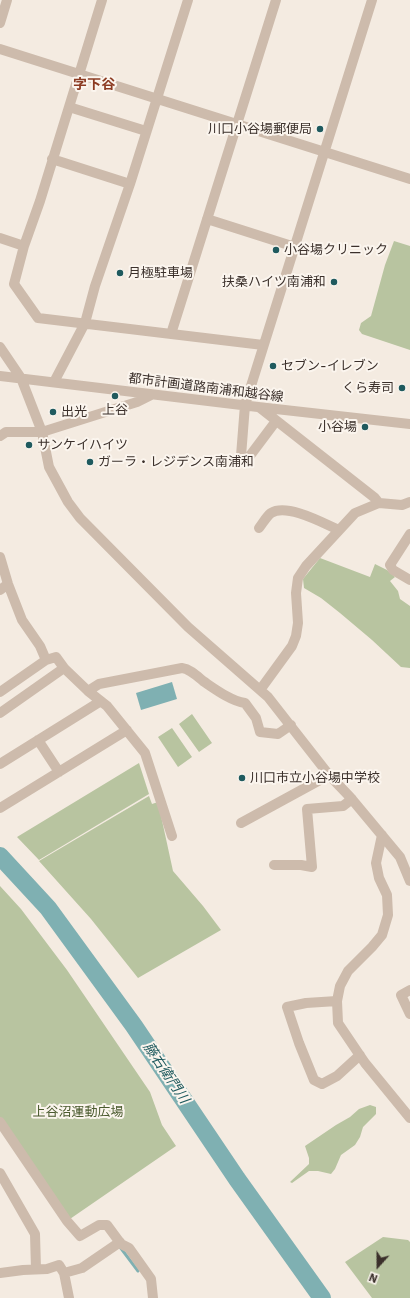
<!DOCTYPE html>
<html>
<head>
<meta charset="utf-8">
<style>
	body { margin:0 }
	#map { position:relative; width:410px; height:1298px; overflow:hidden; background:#f4ebe1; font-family:"Work Sans",sans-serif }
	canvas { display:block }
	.north { position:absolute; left:358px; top:1246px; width:40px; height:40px; -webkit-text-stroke:3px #fbf5ee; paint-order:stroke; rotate:201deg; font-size:11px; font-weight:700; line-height:16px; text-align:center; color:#3b302b }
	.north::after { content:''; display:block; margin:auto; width:14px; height:18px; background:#3b302b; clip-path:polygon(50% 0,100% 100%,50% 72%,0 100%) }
</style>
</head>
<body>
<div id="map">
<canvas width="410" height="1298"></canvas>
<div class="north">N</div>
</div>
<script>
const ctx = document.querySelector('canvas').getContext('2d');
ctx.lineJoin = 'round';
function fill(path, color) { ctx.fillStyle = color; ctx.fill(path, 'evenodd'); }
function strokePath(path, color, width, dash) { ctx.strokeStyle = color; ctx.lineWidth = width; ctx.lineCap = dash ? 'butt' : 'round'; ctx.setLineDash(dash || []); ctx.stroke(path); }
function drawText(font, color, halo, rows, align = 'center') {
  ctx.font = font + ' "Work Sans","Noto Sans JP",sans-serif'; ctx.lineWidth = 4; ctx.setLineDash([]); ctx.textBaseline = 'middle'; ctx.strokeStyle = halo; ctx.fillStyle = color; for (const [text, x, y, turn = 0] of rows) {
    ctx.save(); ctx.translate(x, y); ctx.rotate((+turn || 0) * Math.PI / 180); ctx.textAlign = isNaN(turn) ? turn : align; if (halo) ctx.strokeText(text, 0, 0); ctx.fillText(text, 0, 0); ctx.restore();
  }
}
fill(new Path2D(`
	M394,241L410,246V350L362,334L359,330L361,323L371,316L385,265Z
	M320,558L370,577L375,564L387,570L395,577L390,581L398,591L400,599L410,606V668L401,667L372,640L340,613L321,598L304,588L303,579Z
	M192,714L212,743L199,752L179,724Z
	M172,728L192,757L178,767L158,737Z
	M139,763L149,794L39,860L17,837Z
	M149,796L152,804L158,802L173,871L203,906L221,930L138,978L91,919L39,861Z
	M0,886L21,909L67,970L150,1092L162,1125L176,1146L67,1221L0,1122Z
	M370,1105L376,1107V1114L363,1127L360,1137L355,1145L341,1155L335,1169L331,1174L318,1171H309L292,1183L290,1182L309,1164V1158L305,1146L336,1125L350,1117L359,1109Z
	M383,1237L408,1240L410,1242V1298H372L345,1262Z`), '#b8c4a0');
fill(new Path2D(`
	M172,682L177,699L141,710L136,693Z`), '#7fb0b2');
strokePath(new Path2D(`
	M120,1247L138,1271`), '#7fb0b2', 3);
strokePath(new Path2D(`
	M0,856L48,908L134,1026L237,1179L322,1298`), '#7fb0b2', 18);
strokePath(new Path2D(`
	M102,0L40,201L24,246L14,284L38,318L263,345
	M0,23L7,0
	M0,49L410,179
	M69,107L146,131
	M52,159L130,184
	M207,219L295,247
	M0,238L24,246
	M171,334L276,0
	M0,347L21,378L42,432L49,467L68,502L80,518L188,627L268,697L329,775L350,797L400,857L410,881
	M0,376L258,407L410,424
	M54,382L85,323L95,286L130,184L188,0
	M259,407L375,498L379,503L402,505L410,502
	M0,436L6,432H42L137,402L151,395
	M247,459L241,456L245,405L372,0
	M246,461L276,421
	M259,528C263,523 266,517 271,513C287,503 323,523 339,530
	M410,534L390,565L393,570L410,580
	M0,557L8,584L22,620L40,646L46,660L56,657L64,668L88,691L107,706L145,753L172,836
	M0,590L8,584
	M260,690L292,646L296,636L298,623L296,593L298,578L306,566L355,513L379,503
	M88,691L99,684L182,668C190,669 197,676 203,681C215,689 231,701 245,703L256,718L260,732L278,734L291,725
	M0,692L46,660
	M0,713L64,668
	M38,740L59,772
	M0,764L101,701
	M0,808L127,730
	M241,823L329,775
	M382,835L376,863L379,878L387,895L388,915L382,935L372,947L348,971L340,986L337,1001L338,1023L365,1063L410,1118
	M274,865H301L312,867L307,809L343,806L352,799
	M410,990L401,995L410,1014
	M337,1001L306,1003L287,1007L299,1043L314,1080L322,1084L337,1076L360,1055
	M0,1122L67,1221L80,1236L99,1225H107L121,1244L129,1248L151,1279L153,1298
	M0,1173L35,1234L36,1269
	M0,1273L23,1270L47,1269L59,1265L64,1273L69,1298
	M64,1273L82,1268L120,1242`), '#cdbbac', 10);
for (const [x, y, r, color] of [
	[320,129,4,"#1f5a5e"],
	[276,250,4,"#1f5a5e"],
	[120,273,4,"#1f5a5e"],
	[334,282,4,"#1f5a5e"],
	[273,366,4,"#1f5a5e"],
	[402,388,4,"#1f5a5e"],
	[115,396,4,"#1f5a5e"],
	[53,412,4,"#1f5a5e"],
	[365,427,4,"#1f5a5e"],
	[29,445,4,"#1f5a5e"],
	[90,462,4,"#1f5a5e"],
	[242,778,4,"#1f5a5e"]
]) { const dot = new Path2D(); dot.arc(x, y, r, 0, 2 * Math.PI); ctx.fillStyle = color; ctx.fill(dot); strokePath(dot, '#fbf5ee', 1.5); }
drawText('13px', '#3b302b', '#fbf5ee', [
	["川口小谷場郵便局",312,129,"right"],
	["小谷場クリニック",284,250],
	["月極駐車場",128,273],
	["扶桑ハイツ南浦和",326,282,"right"],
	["セブン-イレブン",281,366],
	["くら寿司",394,388,"right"],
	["上谷",115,410,"center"],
	["出光",61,412],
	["小谷場",357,427,"right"],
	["サンケイハイツ",37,445],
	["ガーラ・レジデンス南浦和",98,462],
	["川口市立小谷場中学校",250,778]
], 'left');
drawText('13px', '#3b302b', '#fbf5ee', [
	["都市計画道路南浦和越谷線",206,388,7]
]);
drawText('13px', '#4a5a2e', '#fbf5ee', [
	["上谷沼運動広場",78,1112]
]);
drawText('bold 14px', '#8c3b22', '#fbf5ee', [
	["字下谷",94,85]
]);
drawText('italic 14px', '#1f5a5e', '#fbf5ee', [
	["藤右衛門川",166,1073,56]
]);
</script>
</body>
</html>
